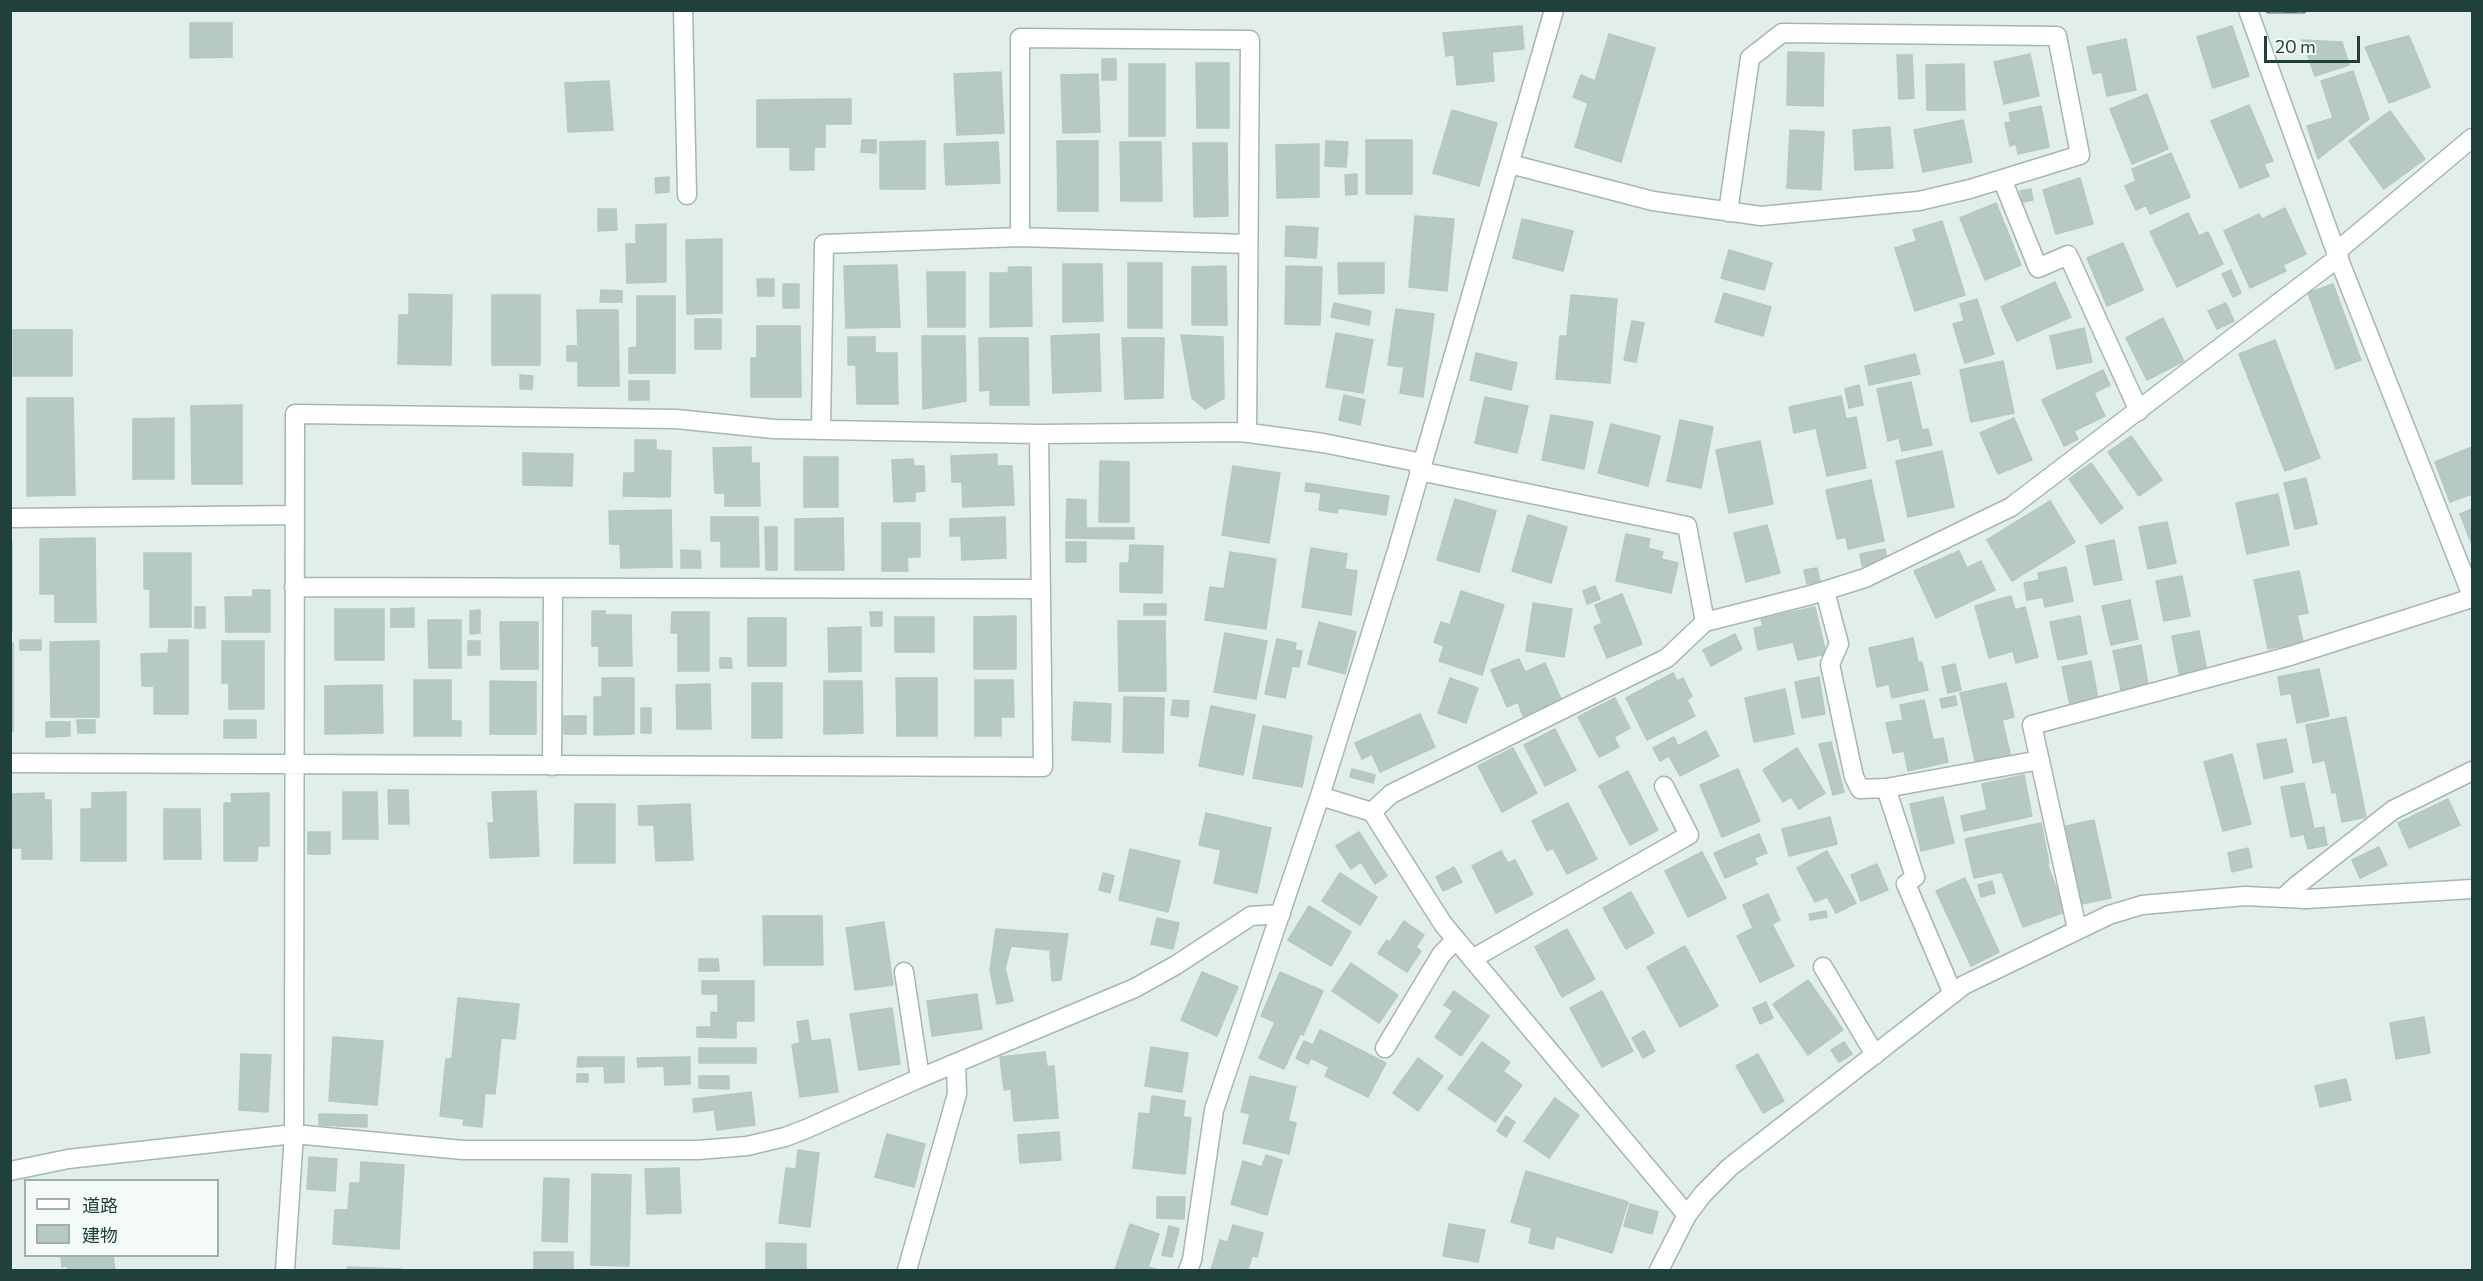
<!DOCTYPE html>
<html>
<head>
<meta charset="utf-8">
<style>
	body { margin:0 }
	#map { position:relative; width:2483px; height:1281px; overflow:hidden; background:#e2eeea; font-family:Commissioner,"Noto Sans JP",sans-serif }
	canvas { display:block }
	.frame { position:absolute; inset:0; border:12px solid #20413b; pointer-events:none }
	.legend { position:absolute; left:24px; top:1179px; width:195px; height:78px; box-sizing:border-box; background:#f3faf7; border:2px solid #9fb0ac; margin:0; padding:8px 10px; list-style:none; font-size:18px; color:#20413b }
	.legend li { display:flex; align-items:center; gap:12px; height:30px }
	.legend b { width:30px; border:2px solid #9fb0ac }
	.scale { position:absolute; left:2264px; top:36px; width:96px; height:27px; box-sizing:border-box; border:3px solid #20413b; border-top:0; padding-left:8px; font-size:18px; line-height:21px; white-space:nowrap; color:#20413b; -webkit-text-stroke:4px #f3faf7; paint-order:stroke }
</style>
</head>
<body>
<div id="map">
<canvas width="2483" height="1281"></canvas>
<div class="frame"></div>
<ul class="legend">
<li><b style="height:8px;background:#fff"></b>道路</li>
<li><b style="height:16px;background:#b7c9c3"></b>建物</li>
</ul>
<div class="scale">20 m</div>
</div>
<script>
const ctx = document.querySelector('canvas').getContext('2d');
ctx.lineJoin = 'round';
function fill(path, color) { ctx.fillStyle = color; ctx.fill(path, 'evenodd'); }
function strokePath(path, color, width, dash) { ctx.strokeStyle = color; ctx.lineWidth = width; ctx.lineCap = dash ? 'butt' : 'round'; ctx.setLineDash(dash || []); ctx.stroke(path); }
const building = new Path2D(`
	M190,23H232V57L190,58Z
	M1522,26L1524,49L1492,52L1494,81L1457,85L1454,55L1446,56L1443,33Z
	M2232,26L2249,76L2213,88L2197,37Z
	M1609,34L1655,48L1621,162L1575,147L1588,103L1573,97L1581,75L1595,81Z
	M2409,36L2430,87L2389,103L2365,47Z
	M2126,39L2136,90L2107,96L2102,72L2093,74L2087,47Z
	M2302,40L2342,42L2349,65L2315,76Z
	M1788,52L1824,53L1823,106L1787,105Z
	M2030,54L2039,96L2004,104L1994,62Z
	M1897,55H1912L1914,98L1899,99Z
	M1102,59H1116V80H1102Z
	M1196,63H1229V128H1197Z
	M1129,64H1165V136H1129Z
	M1964,64L1965,110H1927L1926,65Z
	M2353,71L2369,119L2318,159L2307,126L2333,118L2321,81Z
	M1001,72L1004,133L957,135L954,74Z
	M1098,74L1100,132L1063,133L1061,75Z
	M609,81L613,130L568,132L565,83Z
	M2147,94L2168,149L2132,164L2110,109Z
	M851,99V124H825V147H814V170H790V147H757V100Z
	M2249,105L2273,161L2264,164L2269,176L2240,188L2211,121Z
	M2041,106L2049,147L2018,154L2016,144L2010,146L2005,123L2011,122L2009,113Z
	M1452,110L1497,123L1479,186L1433,173Z
	M2390,111L2425,159L2384,189L2349,141Z
	M1963,120L1972,162L1923,172L1914,130Z
	M1890,127L1893,168L1855,170L1853,130Z
	M1790,130L1824,132L1821,190L1787,188Z
	M862,140H876V153L861,152Z
	M1366,140H1412V194H1366Z
	M925,141V189H880V142Z
	M1057,141H1098V211H1058Z
	M1326,141L1348,142L1346,167L1325,166Z
	M998,142L1000,183L946,185L944,144Z
	M1120,142H1161L1162,201H1121Z
	M1193,143H1227L1228,216L1194,217Z
	M1319,144V197L1277,198L1276,145Z
	M2171,153L2190,197L2150,214L2146,205L2136,210L2125,186L2136,181L2132,169Z
	M1357,174V194L1346,195L1345,175Z
	M669,177V192L656,193L655,178Z
	M2080,178L2093,224L2056,234L2043,190Z
	M2031,189L2033,200L2023,202L2020,191Z
	M1996,203L2021,265L1985,280L1960,218Z
	M2285,208L2306,254L2283,265L2286,271L2250,288L2224,231L2259,214L2262,219Z
	M598,209H616L617,230L598,231Z
	M2188,213L2199,236L2208,232L2223,264L2177,287L2150,232Z
	M1415,216L1454,219L1447,291L1409,287Z
	M1522,219L1573,231L1563,271L1513,258Z
	M1942,221L1965,295L1915,311L1895,248L1917,241L1913,230Z
	M666,224V282L627,283L626,244H636V225Z
	M1286,226L1318,228L1316,258L1285,256Z
	M722,239V313L687,314L686,240Z
	M2123,243L2143,290L2107,306L2087,258Z
	M1729,250L1772,263L1764,290L1721,278Z
	M1128,263H1162V328H1128Z
	M1338,263H1384V293L1339,294Z
	M1063,264H1102L1103,321L1063,322Z
	M897,265L900,327L846,328L844,266Z
	M1226,266L1227,325H1192V267Z
	M1286,266L1322,267L1320,325L1285,324Z
	M1009,267H1031L1032,326L990,327V273H1008Z
	M2231,270L2241,293L2233,297L2222,274Z
	M927,272H965V327H928Z
	M757,279H774V296H758Z
	M2055,282L2071,317L2017,341L2001,307Z
	M783,284H799V308H783Z
	M2333,284L2361,360L2336,369L2308,293Z
	M601,290L622,291V302H600Z
	M1724,293L1771,307L1763,336L1715,322Z
	M409,294L452,295L451,365L398,364L399,315H409Z
	M492,295H540V365H492Z
	M1571,295L1617,299L1610,383L1556,379L1560,336H1567Z
	M637,296H675V373H629V348L637,347Z
	M1977,299L1994,354L1965,363L1953,324L1964,321L1960,304Z
	M1334,303L1371,311L1369,325L1331,317Z
	M2226,303L2234,321L2217,329L2208,311Z
	M1396,309L1434,314L1423,397L1400,393L1404,367L1388,365Z
	M577,310H618L619,386H578V361H567V346H578Z
	M2163,318L2184,361L2147,380L2126,338Z
	M695,319H721V349H695Z
	M1632,321L1644,323L1636,362L1624,360Z
	M757,326H800L801,397H751V358H757Z
	M2084,328L2092,362L2057,369L2050,336Z
	M13,330H72V376H13Z
	M1336,333L1373,340L1363,393L1326,387Z
	M1099,334L1101,391L1053,393L1051,336Z
	M1181,335L1223,337L1224,398L1205,409L1192,398Z
	M922,336H965L966,401L923,409Z
	M848,337H875V353H897L898,404H857L856,365H848Z
	M979,338H1028L1029,405H990V390L980,391Z
	M1122,338H1164L1163,398L1125,399Z
	M2275,340L2320,458L2285,471L2239,354Z
	M1476,353L1517,363L1511,390L1470,380Z
	M1915,354L1920,374L1869,385L1865,366Z
	M2003,361L2014,413L1971,422L1960,370Z
	M2103,370L2110,385L2094,393L2105,416L2074,431L2078,439L2064,446L2042,400Z
	M520,375L533,376L532,389H520Z
	M629,381H649V400H629Z
	M1911,382L1922,430L1928,429L1932,445L1902,451L1899,438L1888,441L1877,389Z
	M1859,385L1863,405L1849,408L1845,389Z
	M1344,395L1365,400L1360,425L1339,420Z
	M1841,396L1846,419L1856,417L1866,468L1827,476L1816,428L1794,433L1789,407Z
	M1485,397L1528,406L1517,453L1475,443Z
	M27,398H73L75,495L27,496Z
	M242,405V484H192L191,406Z
	M1551,415L1593,422L1584,469L1542,460Z
	M174,418V479H133V419Z
	M2014,418L2032,460L1998,474L1980,433Z
	M1680,420L1713,427L1701,488L1667,481Z
	M1611,424L1660,436L1648,486L1598,473Z
	M2131,436L2162,480L2139,496L2108,452Z
	M635,440H656V450L671,451L670,497L623,496L624,473H635Z
	M1760,441L1773,504L1729,513L1716,450Z
	M751,447V463H759L760,506H725V493H715L713,448Z
	M2472,447V494L2450,502L2435,462Z
	M1942,451L1954,507L1908,517L1896,461Z
	M523,453L573,454L572,486L523,485Z
	M997,454V466H1012L1014,505L963,507L962,482H952L951,456Z
	M804,457H838V507H804Z
	M913,459L914,466H924L925,491L915,492V501L894,502L892,460Z
	M1100,461L1129,462V522H1099Z
	M2091,463L2123,508L2101,524L2069,479Z
	M1233,466L1280,473L1269,543L1222,535Z
	M2306,478L2317,524L2295,529L2284,483Z
	M1871,480L1884,541L1848,549L1846,537L1837,539L1826,490Z
	M1306,483L1389,496L1386,515L1338,508L1337,513L1319,510L1321,493L1305,491Z
	M2278,494L2289,545L2247,554L2236,503Z
	M1067,499L1086,500V528H1134V539L1066,538Z
	M1455,499L1496,511L1479,572L1437,560Z
	M2050,501L2075,542L2012,581L1987,540Z
	M2472,509V545L2460,514Z
	M671,510L672,567L621,568L620,544H610L609,511Z
	M1528,515L1567,527L1551,583L1512,571Z
	M711,517H758L759,567H721V541H711Z
	M1005,517L1006,558L962,560L961,536H950V519Z
	M843,518L844,570H795V519Z
	M2167,522L2176,563L2148,569L2139,527Z
	M882,523H920V557H907L908,571H882Z
	M1767,525L1780,573L1746,582L1734,533Z
	M765,527H777V570H766Z
	M1626,534L1650,539L1648,548L1663,552L1661,559L1678,563L1671,593L1616,581Z
	M95,538L96,622H55V594H40V539Z
	M2114,540L2122,580L2094,585L2086,546Z
	M10,541H12V631H10Z
	M1066,542H1086V562H1066Z
	M1130,545L1163,546L1162,593L1120,592V563H1129Z
	M1311,548L1347,554L1345,569L1357,571L1351,615L1302,607Z
	M1885,549L1887,560L1862,566L1860,554Z
	M681,550L700,551L701,568H681Z
	M1959,551L1967,568L1981,561L1995,590L1936,618L1914,571Z
	M1230,552L1276,559L1266,629L1205,620L1210,587L1224,589Z
	M144,553H191V627H150V589H144Z
	M2066,567L2073,601L2045,607L2043,597L2027,600L2024,583L2039,580L2038,573Z
	M1817,568L1820,581L1807,584L1804,570Z
	M2299,571L2308,613L2297,615L2303,642L2268,649L2254,580Z
	M2182,576L2190,616L2164,621L2156,581Z
	M1595,586L1600,599L1587,604L1583,591Z
	M253,590H270V632H226L225,597H253Z
	M1461,591L1504,605L1482,675L1439,661L1444,646L1434,642L1441,622L1450,625Z
	M1622,594L1642,644L1607,658L1594,627L1602,623L1595,605Z
	M2011,596L2015,610L2025,607L2038,657L2016,663L2013,651L1989,658L1975,606Z
	M2130,600L2138,639L2111,645L2102,606Z
	M1533,603L1572,609L1564,657L1526,651Z
	M1144,604H1166V615H1144Z
	M195,607H205V628H195Z
	M1815,607L1826,654L1798,660L1793,642L1758,650L1754,628L1763,626L1761,619Z
	M414,608V627H391V609Z
	M335,609H384V660H335Z
	M480,610V633L470,634V611Z
	M592,611H605V615H631L632,666H599V646H592Z
	M672,612H709V671H678V633H671Z
	M870,612H882V626H871Z
	M1016,616V669H974V617Z
	M2080,616L2087,654L2058,660L2050,622Z
	M895,617H934V652H895Z
	M748,618H786V666H748Z
	M428,620H461V668H429Z
	M1118,621H1165L1166,691H1119Z
	M500,622H538V669H501Z
	M1319,622L1356,632L1345,674L1308,664Z
	M861,627V671L829,672L828,628Z
	M2199,631L2207,671L2180,677L2172,636Z
	M1225,633L1267,641L1256,699L1214,692Z
	M1735,634L1742,649L1711,666L1703,650Z
	M1913,638L1918,662H1922L1928,690L1892,698L1889,684L1877,687L1869,648Z
	M1277,639L1296,643L1295,650L1302,651L1299,667L1292,666L1285,698L1265,694Z
	M20,640H41V650H20Z
	M169,640H188V714H154V686H142L141,654L168,653Z
	M99,641V717H51L50,642Z
	M222,641H264V709H229V683H222Z
	M468,641H480V655H468Z
	M10,643H13V731H10Z
	M2141,645L2148,684L2121,690L2113,651Z
	M720,658H731L732,668H720Z
	M1519,659L1525,672L1545,663L1561,699L1523,716L1518,702L1507,707L1491,670Z
	M2091,661L2098,699L2070,705L2062,667Z
	M1955,664L1961,690L1948,693L1942,667Z
	M2319,669L2329,716L2297,723L2291,693L2281,695L2278,677Z
	M1673,673L1677,681L1683,678L1692,696L1687,700L1695,716L1647,740L1626,698Z
	M1819,677L1825,714L1802,718L1795,682Z
	M602,678H634V734L594,735V697H602Z
	M896,678H937V736H897Z
	M1450,678L1478,688L1466,723L1438,713Z
	M414,680H451V721H461V736H414Z
	M975,680H1013L1014,717H1001V736H975Z
	M490,681L536,682V734H490Z
	M824,681H862L863,733L824,734Z
	M752,683H782V738H752Z
	M2006,683L2014,717L2002,720L2011,757L1976,765L1960,693Z
	M710,684L711,729H677L676,685Z
	M382,685L383,733L325,734V686Z
	M1785,689L1794,734L1754,742L1745,698Z
	M1955,696L1957,705L1942,708L1940,699Z
	M1124,697L1164,698L1163,753L1123,752Z
	M1615,698L1630,728L1614,737L1619,747L1599,757L1578,717Z
	M1173,700L1189,701L1188,717L1171,715Z
	M1924,700L1933,740L1943,738L1948,762L1908,771L1904,751L1893,753L1886,723L1903,720L1900,705Z
	M1074,702L1111,704L1110,742L1072,740Z
	M1211,706L1255,715L1243,775L1199,766Z
	M641,708H651V733H641Z
	M1420,714L1435,747L1380,772L1372,754L1362,759L1355,743Z
	M564,716H586V734H564Z
	M2346,717L2366,817L2342,822L2336,792L2332,793L2325,760L2313,763L2306,725Z
	M77,720H95V733H78Z
	M224,720H256V738H224Z
	M46,722H70V736L46,737Z
	M1263,726L1312,736L1302,787L1253,778Z
	M1555,729L1576,770L1545,786L1524,745Z
	M1706,731L1719,756L1680,776L1669,756L1660,761L1653,748L1674,737L1678,746Z
	M2286,739L2293,772L2264,779L2257,744Z
	M1831,742L1844,792L1833,795L1819,744Z
	M1513,748L1537,793L1502,812L1478,766Z
	M1797,748L1825,793L1799,809L1791,797L1783,802L1763,770Z
	M2232,754L2251,824L2223,831L2204,762Z
	M1352,769L1375,775L1373,783L1350,777Z
	M1738,769L1760,821L1722,837L1700,785Z
	M1628,771L1658,830L1630,845L1599,786Z
	M2024,775L2032,816L1964,831L1961,816L1987,810L1982,784Z
	M2304,783L2314,829L2324,827L2327,845L2308,849L2304,834L2291,837L2281,787Z
	M388,790H408L409,824H389Z
	M536,791L539,856L490,858L488,823H494L492,792Z
	M126,792V861H81V809H92V793Z
	M343,792H377L378,839H343Z
	M44,793V800H51L52,859H22V848H10V794Z
	M269,793V846H258L257,861H224V803H232L231,794Z
	M1943,797L1954,843L1921,851L1910,804Z
	M2448,799L2460,825L2409,848L2398,823Z
	M1568,803L1597,859L1567,874L1553,848L1547,851L1532,821Z
	M575,804H615V863H574Z
	M690,804L693,860L656,861L654,825H639L638,806Z
	M164,809H200L201,859H164Z
	M1206,813L1271,828L1257,893L1214,883L1221,850L1199,845Z
	M1830,817L1837,844L1789,856L1782,829Z
	M2094,820L2111,898L2082,904L2066,826Z
	M2041,823L2049,863H2047L2065,912L2023,927L2002,872L1974,878L1965,839Z
	M308,832H330V854H308Z
	M1359,832L1387,876L1375,884L1361,862L1351,869L1336,846Z
	M1759,834L1767,853L1754,858L1757,864L1725,878L1714,853Z
	M2379,847L2387,865L2360,878L2352,860Z
	M2248,848L2252,867L2232,872L2228,853Z
	M1130,849L1180,861L1168,912L1119,900Z
	M1501,851L1508,863L1515,860L1533,894L1496,913L1472,866Z
	M1827,851L1856,903L1836,913L1827,897L1815,902L1797,868Z
	M1702,852L1726,898L1688,917L1665,871Z
	M1877,864L1888,890L1861,901L1851,875Z
	M1454,867L1462,882L1443,891L1436,877Z
	M1103,873L1114,876L1110,893L1099,890Z
	M1340,873L1377,897L1360,925L1322,901Z
	M1965,878L1999,952L1971,966L1936,891Z
	M1992,881L1995,893L1981,897L1978,885Z
	M1631,892L1654,933L1626,949L1603,908Z
	M1768,894L1780,920L1772,924L1794,966L1760,982L1737,936L1753,928L1743,905Z
	M1309,906L1351,932L1331,966L1288,940Z
	M1826,911L1827,917L1810,920L1809,914Z
	M763,916H822L823,965H764Z
	M1157,918L1179,923L1173,949L1151,944Z
	M1404,921L1424,935L1416,947L1421,951L1407,972L1378,953L1387,940L1390,942Z
	M884,922L893,985L855,990L846,928Z
	M996,929L1068,934L1061,980L1052,981L1050,950L1011,946L1005,968L1013,1001L997,1004L990,970Z
	M1567,929L1595,979L1562,997L1535,947Z
	M1685,946L1718,1006L1680,1027L1647,967Z
	M699,959H718L719,971H699Z
	M1351,963L1398,995L1379,1023L1332,991Z
	M1202,972L1238,987L1217,1036L1181,1020Z
	M1280,972L1323,991L1303,1035L1300,1034L1284,1069L1259,1058L1275,1022L1261,1016Z
	M1808,980L1843,1030L1808,1055L1773,1004Z
	M702,981H754V1021H736V1038L697,1037V1027H711V1012L718,1013V994H702Z
	M1454,991L1489,1016L1461,1056L1435,1037L1453,1011L1444,1005Z
	M1602,991L1633,1051L1602,1067L1570,1008Z
	M977,994L982,1029L932,1036L927,1001Z
	M458,998L519,1004L515,1039L501,1038L495,1094L485,1093L482,1127L463,1125L464,1119L440,1116L446,1059H452Z
	M1766,1002L1773,1018L1760,1024L1753,1008Z
	M892,1008L900,1064L859,1070L850,1014Z
	M2424,1017L2430,1053L2396,1059L2390,1023Z
	M808,1020L811,1041L830,1039L838,1092L800,1097L792,1045L800,1043L797,1022Z
	M1320,1030L1386,1063L1368,1097L1325,1076L1329,1067L1311,1058L1308,1064L1296,1058L1304,1041L1313,1045Z
	M1644,1031L1655,1051L1643,1058L1632,1038Z
	M333,1037L383,1041L377,1105L329,1101Z
	M1482,1042L1510,1062L1503,1071L1522,1085L1495,1122L1448,1089Z
	M1844,1042L1852,1054L1839,1062L1831,1050Z
	M1151,1047L1188,1053L1182,1092L1145,1086Z
	M699,1048H756V1063H699Z
	M1045,1052L1047,1067L1054,1066L1058,1118L1014,1121L1011,1089L1004,1090L1000,1057Z
	M241,1054L271,1055L268,1112L239,1110Z
	M1758,1054L1784,1101L1763,1113L1736,1066Z
	M578,1057H624V1082L605,1083L604,1066L577,1067Z
	M690,1057V1084L665,1085L664,1066L638,1067L637,1058Z
	M1418,1058L1443,1076L1418,1111L1393,1093Z
	M577,1074H588V1082H577Z
	M699,1076H729V1089L699,1088Z
	M1250,1076L1296,1087L1288,1121L1296,1123L1289,1154L1243,1143L1250,1114L1241,1112Z
	M2346,1079L2351,1100L2320,1107L2315,1086Z
	M751,1092L755,1125L717,1130L714,1110L694,1112L693,1099Z
	M1152,1096L1185,1101L1183,1117L1191,1118L1185,1174L1133,1168L1139,1113L1150,1114Z
	M1555,1098L1579,1115L1549,1158L1524,1141Z
	M319,1114L367,1115V1127L319,1125Z
	M1506,1116L1515,1122L1506,1137L1497,1131Z
	M1059,1132L1061,1160L1020,1163L1018,1135Z
	M887,1134L925,1144L914,1187L875,1177Z
	M798,1150L819,1153L810,1227L779,1223L786,1168L796,1169Z
	M1266,1155L1282,1160L1267,1215L1231,1204L1243,1161L1262,1167Z
	M309,1157L337,1159L335,1191L307,1189Z
	M361,1162L404,1165L399,1249L333,1244L335,1210H348L350,1183H360Z
	M679,1168L681,1213L647,1214L645,1169Z
	M1526,1171L1628,1202L1612,1253L1556,1236L1553,1249L1529,1243L1532,1228L1511,1222Z
	M592,1174L631,1175L629,1266L591,1265Z
	M544,1178L569,1179L567,1242L542,1241Z
	M1157,1197H1185L1184,1219L1157,1218Z
	M1630,1204L1658,1212L1652,1234L1624,1226Z
	M1130,1224L1159,1234L1148,1267L1159,1270H1115Z
	M1449,1224L1485,1230L1478,1262L1443,1256Z
	M1233,1225L1263,1233L1257,1257L1252,1256L1248,1270H1211L1220,1240L1228,1242Z
	M1169,1226L1179,1229L1172,1257L1162,1255Z
	M766,1243L806,1244V1270H766Z
	M534,1252H573V1270H534Z
	M61,1256H113L115,1270H68V1266L62,1267Z
	M347,1267L401,1269V1270H347Z`);
fill(building, '#b7c9c3');
strokePath(building, '#b4c8c2', 1.5);
const minor = new Path2D(`
	M683,10L687,195
	M2248,10L2336,252L2472,596
	M1510,164L1653,201L1761,216L1919,201L1970,189L2080,155L2057,36L1782,33L1750,58L1728,212
	M2002,179L2038,268L2068,255L2139,411
	M1020,237V38L1250,40L1247,433
	M2336,252L2472,138
	M821,430L824,244L1020,237L1247,244
	M1419,471L1687,526L1705,622
	M10,518L295,515
	M294,587L1041,589
	M1825,591L1839,644L1830,664L1854,777L1860,789L1886,788L2040,760
	M10,763L1043,767L1039,434L1242,432L1323,443L1422,463
	M552,766L553,588
	M1886,788L1915,877L1906,884L1953,994
	M1320,796L1372,812L1443,924L1687,1215
	M1372,812L1391,794L1667,658L1705,622L1811,595L1865,578L2011,507L2339,257
	M2283,898L2296,886L2393,810L2472,771
	M2077,929L2032,725L2290,656L2472,598
	M1472,959L1689,835L1664,786
	M1823,967L1875,1055
	M904,972L920,1078
	M1385,1048L1441,955L1456,939
	M10,1171L68,1159L294,1134L463,1150H698L747,1146L785,1137L806,1129L920,1078L1135,988L1176,965L1251,916L1281,914
	M285,1270L294,1134L295,414L676,419L774,429L1039,434
	M907,1270L957,1094L956,1063
	M1188,1270L1192,1260L1214,1110L1320,796L1397,551L1554,10
	M1659,1270L1687,1215L1703,1194L1730,1167L1964,985L2109,915L2142,905L2245,896L2306,899L2472,889`);
strokePath(minor, '#a4b7b2', 21);
strokePath(minor, '#fff', 18);
const rail = new Path2D(`
	M2269,10H2303`);
strokePath(rail, '#5a7c77', 7);
strokePath(rail, '#f3faf7', 4.5, [14]);
</script>
</body>
</html>
